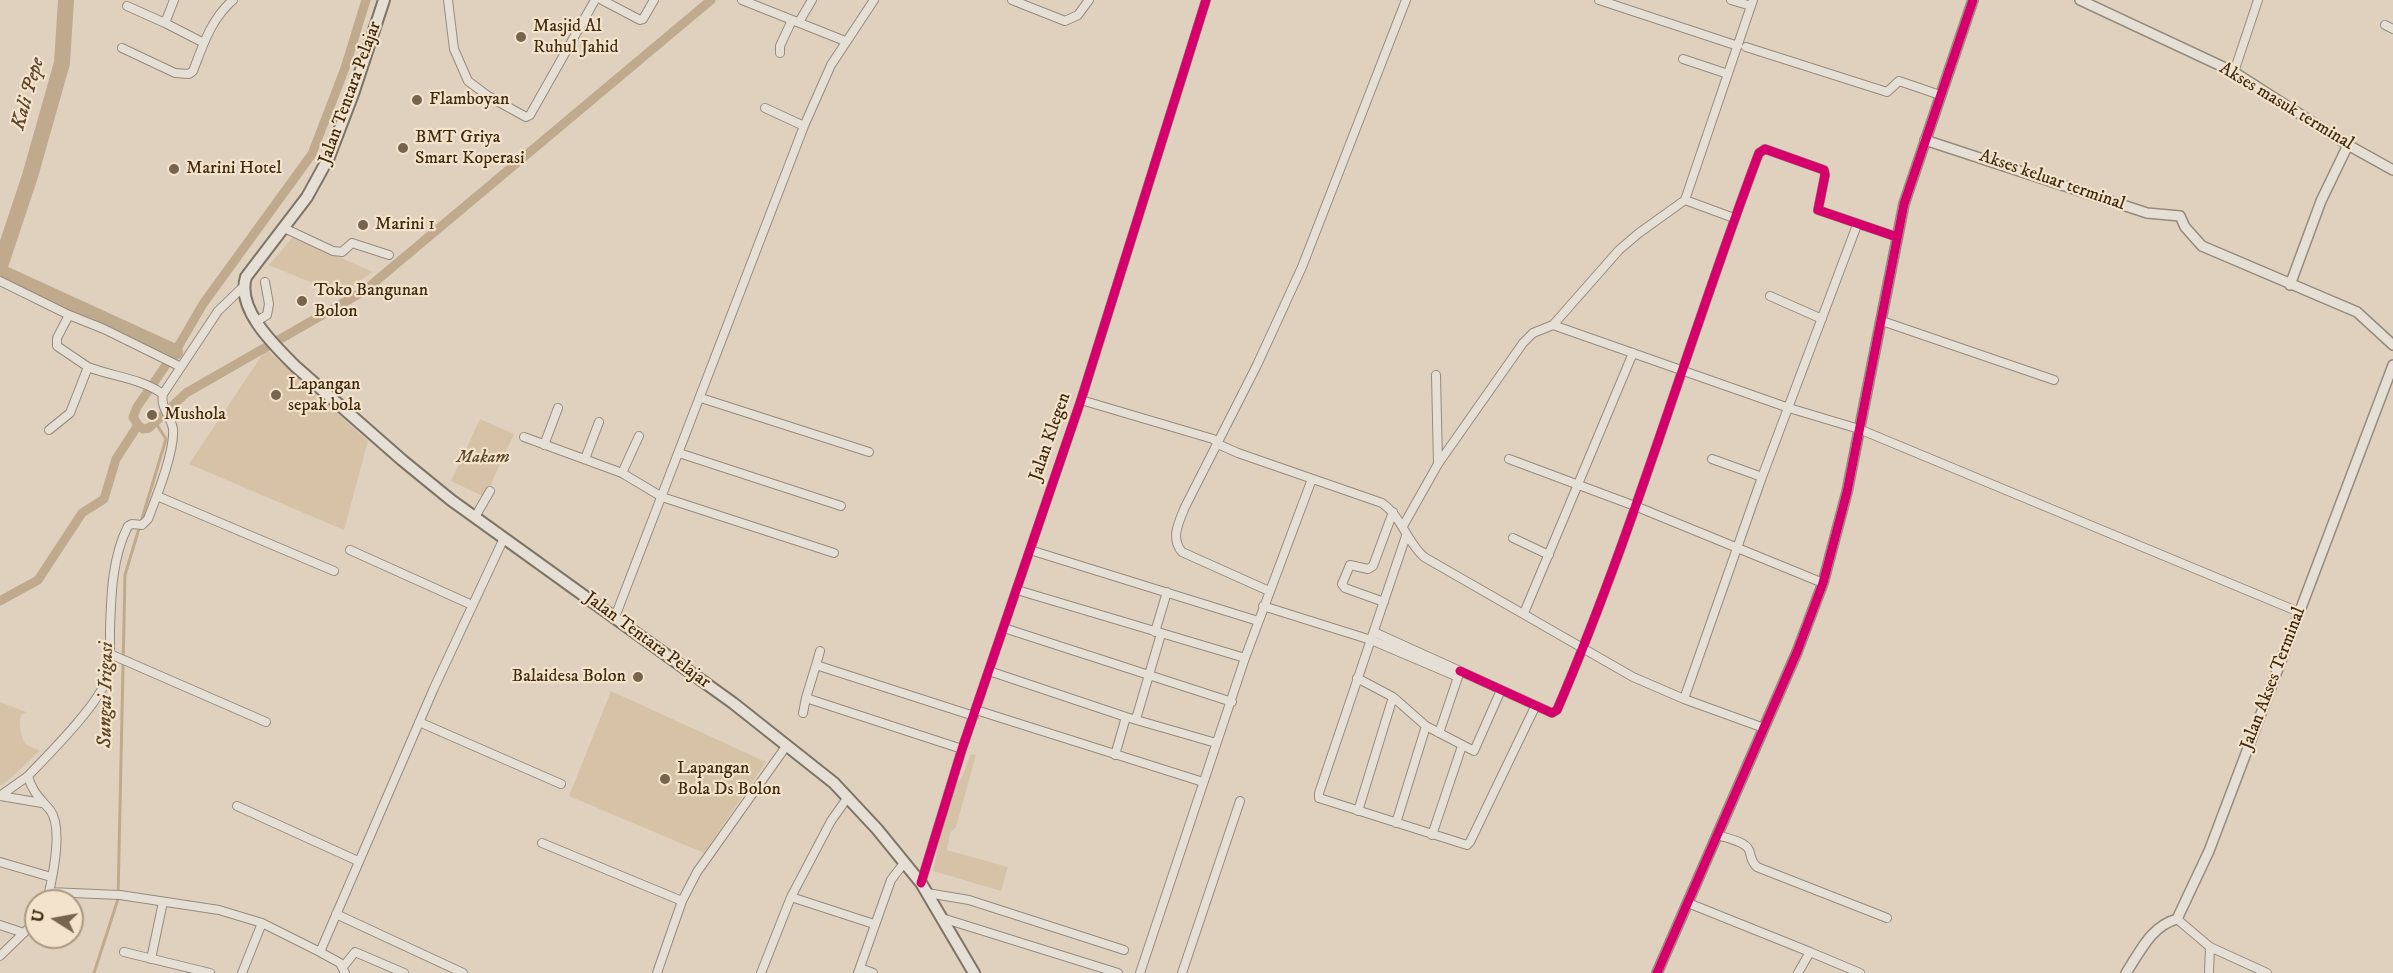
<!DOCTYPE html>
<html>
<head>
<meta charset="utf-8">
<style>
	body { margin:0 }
	#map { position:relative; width:2393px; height:973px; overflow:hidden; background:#dfd1be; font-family:"IM FELL DW Pica",serif }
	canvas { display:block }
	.north { position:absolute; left:24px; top:889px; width:60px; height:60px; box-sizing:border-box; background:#f3e3cc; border:2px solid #ab9980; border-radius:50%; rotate:281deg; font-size:16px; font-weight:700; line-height:24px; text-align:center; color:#3f2a0e }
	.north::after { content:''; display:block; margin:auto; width:21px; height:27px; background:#77644c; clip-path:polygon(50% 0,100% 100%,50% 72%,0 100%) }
</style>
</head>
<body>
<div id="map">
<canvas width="2393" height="973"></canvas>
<div class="north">U</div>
</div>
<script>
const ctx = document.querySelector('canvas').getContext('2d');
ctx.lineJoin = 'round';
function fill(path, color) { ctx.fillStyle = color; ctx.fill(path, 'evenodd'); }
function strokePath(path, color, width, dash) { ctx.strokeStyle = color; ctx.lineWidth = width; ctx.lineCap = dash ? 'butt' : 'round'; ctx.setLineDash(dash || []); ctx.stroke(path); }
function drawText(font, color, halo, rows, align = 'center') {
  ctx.font = font + ' "IM FELL DW Pica",serif'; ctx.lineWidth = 4.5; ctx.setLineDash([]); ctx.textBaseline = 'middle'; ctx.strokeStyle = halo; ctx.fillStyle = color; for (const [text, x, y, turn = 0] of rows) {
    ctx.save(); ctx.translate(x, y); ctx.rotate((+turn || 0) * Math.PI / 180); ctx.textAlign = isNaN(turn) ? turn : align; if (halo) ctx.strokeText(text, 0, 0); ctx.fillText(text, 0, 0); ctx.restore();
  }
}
fill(new Path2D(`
	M293,237L373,272L339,294L269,265Z
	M266,349L368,441L344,530L189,464Z
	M480,419L514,434L485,497L451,481Z
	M611,691L766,762L704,853L569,796Z
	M0,702L26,712L21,715C18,725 21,735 25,744L40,751L3,785H0Z
	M971,754L976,755L956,827L950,833L947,850L1008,867L1001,891L933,871L941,832L955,784L961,779Z`), '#d6c3a7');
strokePath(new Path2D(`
	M94,973L118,899L125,575L166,439L155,422`), '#c0aa8e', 3);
strokePath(new Path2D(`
	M138,425L143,429L149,428L186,393L364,291L711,0
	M0,601L38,580L82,513L104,499L116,459L138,425L133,417L137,407L175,352L203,304L312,154L345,68L366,0`), '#c0aa8e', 9);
strokePath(new Path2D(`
	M0,266L30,176L62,63L66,0
	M0,272L175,352`), '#c0aa8e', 16);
const minor = new Path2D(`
	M174,0L165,23L204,43
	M448,0L454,49L468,81L488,96L526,117L530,115L595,0
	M602,0L640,20L643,19L654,0
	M742,0L845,41
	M1012,0L1065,21L1078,15L1089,0
	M1599,0L1738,46
	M1731,0L1751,6
	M127,6L165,23
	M799,22L812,0
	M2385,25L2393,29
	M1746,47L1887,92L1899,81L1940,95
	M122,48L175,73L189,74L193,71C203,45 211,19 233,0
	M780,53V46L792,20
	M1683,59L1728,74
	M2234,72L2258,0
	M765,108L804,126
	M1734,218L1685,200L1753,0
	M284,228L333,251L342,252L352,243L389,255
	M0,281L69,315L104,329L181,367
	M1770,296L1822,319
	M69,315L57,338V346L88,367
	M257,321L267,315L269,304L265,282
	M1882,321L2054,380
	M1553,325L1789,408L1859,429L2299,612
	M1436,375L1438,464
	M701,398L869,452
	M1081,400L1213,439L1220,445L1238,453L1382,503C1402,517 1406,541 1424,557L1633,677L1684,699L1764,728
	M49,430L70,413L88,367C114,377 140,378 163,394
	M524,437L622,473L662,497L834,553
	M544,445L558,408
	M679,453L841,506
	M585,459L599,422
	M1509,459L1635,506L1823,583
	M1712,459L1762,477
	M622,473L639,436
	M157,496L334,571
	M475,517L490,491
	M1403,526L1438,464L1523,343L1533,333L1553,325L1619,250L1639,233L1685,200
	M1406,536L1319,793V798L1467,845L1470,842L1535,707
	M1513,538L1549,555
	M350,550L472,605
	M1030,550L1258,621
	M1017,590L1245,658
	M1269,591L1182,552C1170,538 1179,522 1185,507L1257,365L1302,267L1406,0
	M1384,602L1345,588L1342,584L1350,565L1368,569L1373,566L1393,512
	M1263,606L1371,640L1458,677
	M1524,613L1633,353
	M615,617L804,126L831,65L874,0
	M1004,628L1232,702
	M1155,632L1167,592
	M1374,632L1460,671L1439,733
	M110,654L266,722
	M816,665L820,651
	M989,671L1126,717L1216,743
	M1460,671L1552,713L1557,710C1635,529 1689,338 1759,153L1765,149L1824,170L1825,175L1818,210L1897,237
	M1357,678L1393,697
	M1684,699L1762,477L1857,225
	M976,710L1203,782
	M803,713L806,698
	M1136,719L1161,634
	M419,722L561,784
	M1426,726L1474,751L1501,690
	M962,749L806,698L816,665L974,716
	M1115,755L1126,717
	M0,796L42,803
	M0,796L28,776
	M237,806L358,861
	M1358,811L1393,697L1426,726L1396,823
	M1432,835L1462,746
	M1717,835C1726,838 1745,841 1749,850C1752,857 1750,861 1757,867L1887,918
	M542,843L682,901
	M0,862L51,877
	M921,883L962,749L1081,400L1206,0
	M49,892L120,895L219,910L262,923L320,952
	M927,893L969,900L1124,950
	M791,897L874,924
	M47,901C52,880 64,828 50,810C40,798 32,792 28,776C48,755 98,705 106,680C111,664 110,646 110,630C111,596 112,557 128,526L132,524L142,525L148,519C156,498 175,451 173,429C171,416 160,408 163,394L218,311L244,286
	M1688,903L1810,952
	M336,914L463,973
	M942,918L1118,973
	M2177,919L2210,947L2267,973
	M0,925L24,933
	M124,952L210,973
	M0,956L36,921
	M151,959L163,902
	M343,967L355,952L404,973
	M860,968L873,973
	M242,973L262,923
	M345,973L340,963L320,952L434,688L504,538
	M657,973L682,901L697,872L787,745
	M761,973L791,897L831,821L848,797
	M858,973L891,880L904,863
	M1140,973L1245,658L1312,479
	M1182,973L1240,801
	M1798,973L1810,952L1860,973
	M2209,973L2210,947`);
const tertiary = new Path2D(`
	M2080,0L2234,72L2348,145L2393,170
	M1925,140L2147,213L2180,216L2185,227L2202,246L2357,312L2393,345
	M2290,285L2321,201L2348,145
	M1657,973L1797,652L1823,583L1847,492L1904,204L1973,0
	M2126,973C2140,952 2151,926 2177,919L2209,851L2393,365`);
const secondary = new Path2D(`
	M384,0L353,94L329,157L307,197L246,277C236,309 274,345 295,366L402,460L451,500L733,703L834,783L877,829L921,883L974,973`);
strokePath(minor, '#958b7d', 10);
strokePath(tertiary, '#958b7d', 12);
strokePath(secondary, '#7e7466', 14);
strokePath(minor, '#e5dfd5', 8);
strokePath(tertiary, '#e5dfd5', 9);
strokePath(secondary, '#e5dfd5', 10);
strokePath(new Path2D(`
	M1460,671L1552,713L1557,710C1635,529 1689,338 1759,153L1765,149L1824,170L1825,175L1818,210L1897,237
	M921,883L962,749L1081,400L1206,0
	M1657,973L1797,652L1823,583L1847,492L1904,204L1973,0`), '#d6006c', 9);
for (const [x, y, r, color] of [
	[521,37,6,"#77644c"],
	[417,100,6,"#77644c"],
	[403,148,6,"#77644c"],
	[174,169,6,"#77644c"],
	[363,225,6,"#77644c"],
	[302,301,6,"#77644c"],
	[276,395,6,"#77644c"],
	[152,415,6,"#77644c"],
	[638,677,6,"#77644c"],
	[665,779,6,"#77644c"]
]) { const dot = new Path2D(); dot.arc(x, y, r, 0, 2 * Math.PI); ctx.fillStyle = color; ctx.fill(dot); strokePath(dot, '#f3e3cc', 2); }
drawText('18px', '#3f2a0e', '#f3e3cc', [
	["Masjid Al",533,27],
	["Ruhul Jahid",533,48],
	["Flamboyan",429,100],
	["BMT Griya",415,138],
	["Smart Koperasi",415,159],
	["Marini Hotel",186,169],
	["Marini 1",375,225],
	["Toko Bangunan",314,291],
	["Bolon",314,312],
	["Lapangan",288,385],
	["sepak bola",288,406],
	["Mushola",164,415],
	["Balaidesa Bolon",626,677,"right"],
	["Lapangan",677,769],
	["Bola Ds Bolon",677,790]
], 'left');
drawText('18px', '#3f2a0e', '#f3e3cc', [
	["Jalan Tentara Pelajar",351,93,-70],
	["Akses masuk terminal",2286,107,31],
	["Akses keluar terminal",2052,181,19],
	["Jalan Klegen",1051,437,-71],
	["Jalan Tentara Pelajar",647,641,36],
	["Jalan Akses Terminal",2274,679,-69]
]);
drawText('italic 18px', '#5c4629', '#f3e3cc', [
	["Makam",483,458]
]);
drawText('italic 20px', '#5c4629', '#f3e3cc', [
	["Kali Pepe",29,94,-74],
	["Sungai Irigasi",107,695,-89]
]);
</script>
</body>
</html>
